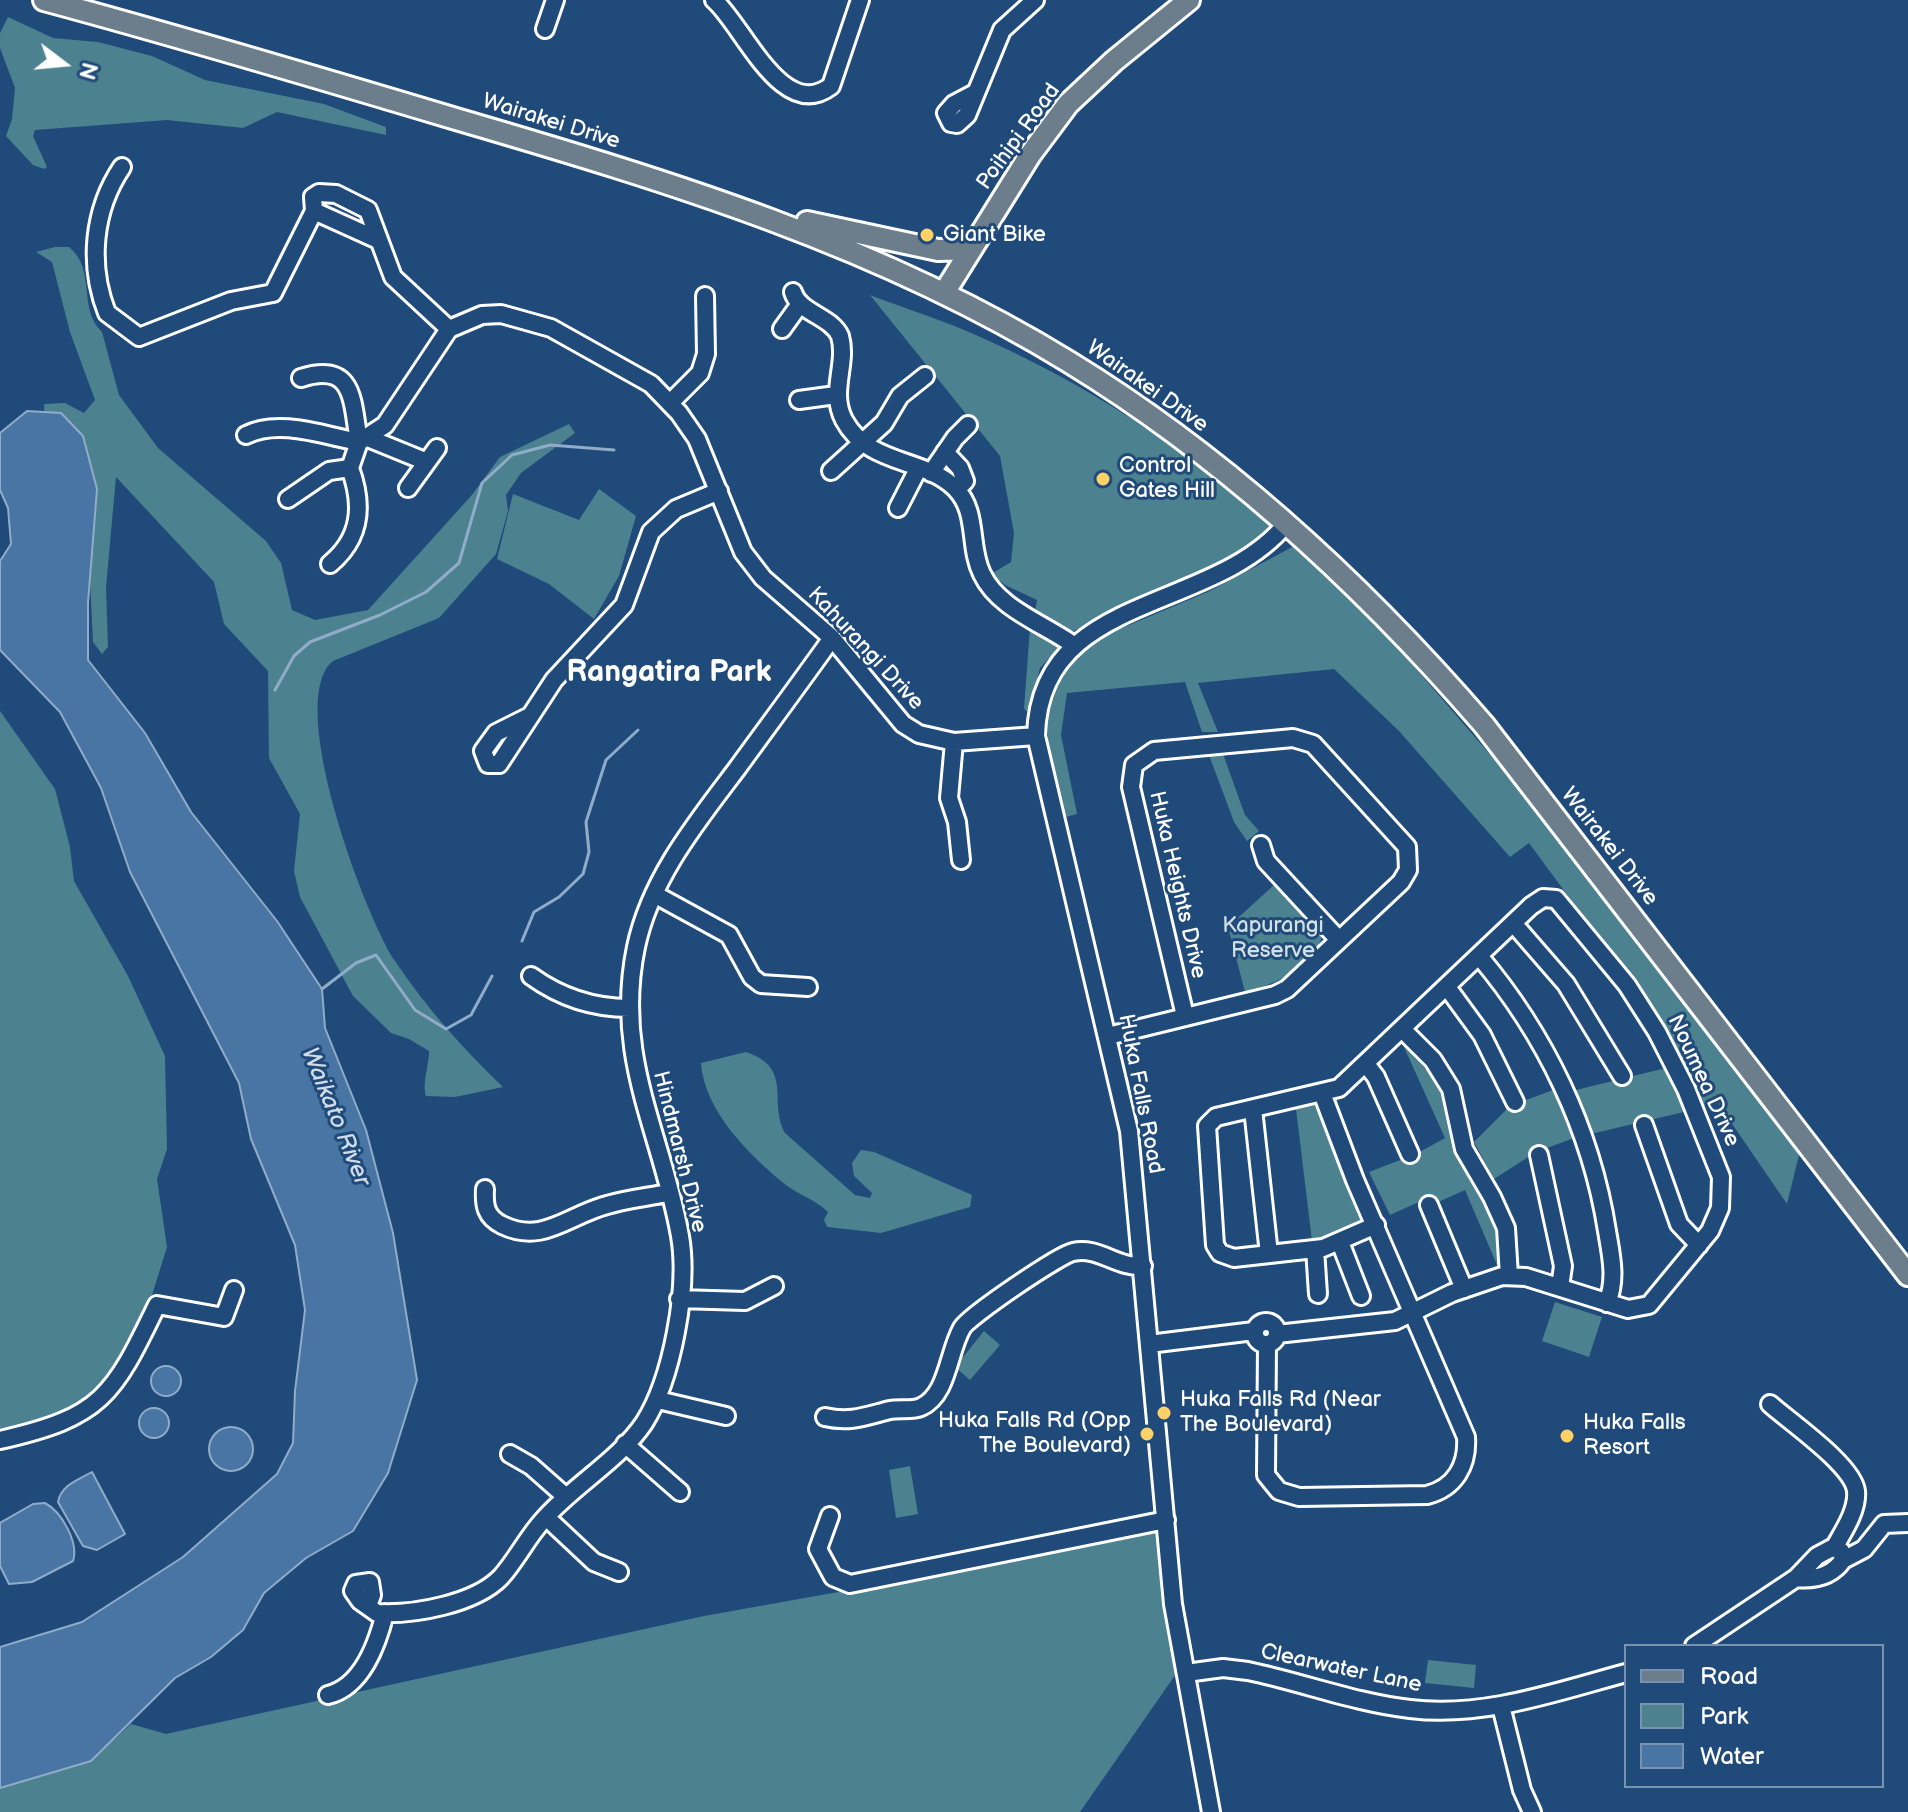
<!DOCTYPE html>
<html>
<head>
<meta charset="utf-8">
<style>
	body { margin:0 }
	#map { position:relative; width:1908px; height:1812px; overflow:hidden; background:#1f4a7a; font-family:"Balsamiq Sans",sans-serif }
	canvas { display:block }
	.legend { position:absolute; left:1624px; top:1644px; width:260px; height:144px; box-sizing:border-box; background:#1f4a7a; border:2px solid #7992af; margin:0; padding:10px 14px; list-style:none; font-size:24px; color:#fff }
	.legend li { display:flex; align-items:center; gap:16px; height:40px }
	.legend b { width:40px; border:2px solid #7992af }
	.north { position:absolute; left:24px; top:24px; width:80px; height:80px; -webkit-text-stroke:6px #1f4a7a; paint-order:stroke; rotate:106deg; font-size:22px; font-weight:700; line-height:32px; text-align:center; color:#fff }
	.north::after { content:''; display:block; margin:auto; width:28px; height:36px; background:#fff; clip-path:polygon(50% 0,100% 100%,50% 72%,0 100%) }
</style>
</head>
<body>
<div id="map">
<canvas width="1908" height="1812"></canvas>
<ul class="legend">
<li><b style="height:10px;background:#6c7d8c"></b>Road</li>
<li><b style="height:22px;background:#4c818f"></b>Park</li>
<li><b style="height:22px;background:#4875a3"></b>Water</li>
</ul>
<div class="north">N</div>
</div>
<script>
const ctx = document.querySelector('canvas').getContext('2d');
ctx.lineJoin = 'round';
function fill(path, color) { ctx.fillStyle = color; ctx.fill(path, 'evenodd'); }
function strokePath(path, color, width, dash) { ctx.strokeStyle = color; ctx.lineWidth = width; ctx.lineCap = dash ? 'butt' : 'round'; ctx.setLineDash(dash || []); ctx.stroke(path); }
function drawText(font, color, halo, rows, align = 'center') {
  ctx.font = font + ' "Balsamiq Sans",sans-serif'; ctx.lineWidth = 6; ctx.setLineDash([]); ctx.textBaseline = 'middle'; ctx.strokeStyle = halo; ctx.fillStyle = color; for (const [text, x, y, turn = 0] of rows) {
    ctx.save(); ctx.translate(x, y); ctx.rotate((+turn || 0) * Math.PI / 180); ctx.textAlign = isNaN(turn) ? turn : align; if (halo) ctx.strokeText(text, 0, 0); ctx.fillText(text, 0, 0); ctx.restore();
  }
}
fill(new Path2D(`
	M8,17L53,38L98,42L152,56L205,80L324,104L386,127V135L277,112L243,128L167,120L35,130L33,136L47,167L44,169L33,165L6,136L12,119L15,88L0,48V33Z
	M55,247H69C97,270 77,308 102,332L119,395L158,448L266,541L281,563L292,610L315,620L368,610L471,496L500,457L569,424L575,433L521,473L506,495L508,511L496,554L439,618L333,661C284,700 365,916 395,961C425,1006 464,1050 503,1087L455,1097L426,1096C422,1084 429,1065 429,1051L409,1039L391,1033L353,996L300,897L294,871L300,814L269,758L268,671L224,624L214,582L116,477L106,587L108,647L102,654L93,642L85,480L45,428L44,404L65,403L84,413L95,400L70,332L52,262L36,252Z
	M870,295C906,309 943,320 978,336C1085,383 1188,449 1273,529L1242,554L1069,633L1035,612L1037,600L1005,585L991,574L1011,562L1014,533L1000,456Z
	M599,489L636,516L619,576L594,619L549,584L497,559L513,494L579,520Z
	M1294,546L1374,620L1580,859L1800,1151L1787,1204L1715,1099L1702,1108L1651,1009L1529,843L1510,857L1399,731L1334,669L1198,683L1218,732H1202L1185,682L1067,693L1061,735L1077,814L1062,818L1048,747L1047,718L1054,688L1067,663L1103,636L1210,591Z
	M1030,627L1061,646L1040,668L1029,713L1024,709Z
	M0,711L55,789L70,847L74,881L128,976L165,1056L167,1149L157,1179L167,1247L139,1337L101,1390L63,1418L0,1432Z
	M1223,754L1245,815L1259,831L1247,841L1234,822L1209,755Z
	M1275,884L1323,935C1310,970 1280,982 1245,992L1228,927Z
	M1404,1047H1409L1444,1094L1461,1160L1494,1222L1501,1264L1497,1265L1465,1190L1425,1208L1421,1201L1390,1215L1369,1172L1416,1154L1445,1138Z
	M746,1052C794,1068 768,1102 785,1133L855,1195L870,1198L872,1193L854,1176L852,1163L861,1150L874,1152L972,1195L970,1207L881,1233L827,1227L824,1220L828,1212C816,1200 799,1195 786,1185C750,1156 704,1111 701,1063Z
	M1666,1068L1688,1111L1574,1138L1536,1152L1494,1179L1474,1142L1510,1106L1553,1090H1576Z
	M1314,1104L1366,1221L1326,1240L1312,1241L1296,1109Z
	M1555,1302L1602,1317L1589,1357L1542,1341Z
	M984,1331L1000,1345L970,1380L955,1367Z
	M910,1466L918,1514L896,1518L889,1470Z
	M1157,1528L1178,1671L1080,1812H0V1788L91,1761L131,1724L166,1734L704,1616L911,1579Z
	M1428,1660L1476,1665L1474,1688L1425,1683Z`), '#4c818f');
const water = new Path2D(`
	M27,411L61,413L83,436L97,489L88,603V660L145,733L191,812L277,921L322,989L325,1028L366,1130L393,1233L417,1380L388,1473L353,1531L306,1558L264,1593L243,1630L211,1657L175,1678L91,1761L0,1788V1647L82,1622L183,1557L277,1474L293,1443L295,1391L305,1310L295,1245L251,1139L239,1083L130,872L101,788L60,712L0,650V561L11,544L8,508L0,490V433Z
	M151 1381a15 15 0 1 1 30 0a15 15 0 1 1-30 0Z
	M139 1423a15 15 0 1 1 30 0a15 15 0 1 1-30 0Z
	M209 1449a22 22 0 1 1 44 0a22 22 0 1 1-44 0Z
	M92,1472L125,1534L97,1550L83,1546L58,1502C61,1485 78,1480 92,1472Z
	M45,1503C62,1512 79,1543 73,1561L32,1582L9,1584L0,1566V1523L33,1504Z`);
fill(water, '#4875a3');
strokePath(water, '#91acc8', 2);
strokePath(new Path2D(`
	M275,690L294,656L310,642L380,615L426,592L459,563L482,483L512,455L550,445L614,450
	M522,941L534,912L559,897L583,874L589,852L586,822L606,760L638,730
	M322,989L356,963L376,955L415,1010L446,1029L471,1015L492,976`), '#91acc8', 3);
const minor = new Path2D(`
	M714,0C743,25 782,123 831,86L860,0
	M545,29L555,0
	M975,93L954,104L946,113L951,123L957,124L967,115L1002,30L1035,0
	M122,167C93,210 88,265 107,313L139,337L231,301L273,293L314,211
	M376,239L314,211L313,197L319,193L336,194L368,210L393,277L449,329
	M793,292C799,313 831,316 840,336C848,364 829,391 844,420C869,466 923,457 955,488C979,512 968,546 982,574C998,608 1042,623 1072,644
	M782,329L800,304
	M301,378C355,361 352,401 359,442
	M799,400L836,395
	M670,403L700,373L706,354L705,296
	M246,435C279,418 325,436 359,442
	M368,438L427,462
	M945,452L960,468L965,481L957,489
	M350,468L359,442L385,425L449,329L482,315L501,314L551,328L651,384L679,413L697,439L743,552L763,578L832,638L903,724L919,734L954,742L1036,736
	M831,471L884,423L900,396L925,376
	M931,473L955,438L968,425
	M408,488L437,448
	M288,499L329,471L350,468
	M898,508L918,469
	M330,564C361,538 364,506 350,468
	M530,716L496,733L483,751L488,764H499L554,680L624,605L651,532L676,509L719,491
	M954,742L949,798L957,822L961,860
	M1261,845L1266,861L1339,940
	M654,894L729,935L752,977L761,984L808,987
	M1513,923L1566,984L1622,1076
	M1479,956C1545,1034 1591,1129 1607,1231C1611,1255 1617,1279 1607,1303
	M531,976C560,997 593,1008 629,1008
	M1447,987L1482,1035L1515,1102
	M1402,1029L1433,1060L1451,1089L1464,1149L1492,1197L1506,1228L1509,1276
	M1108,1036L1275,995L1287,989L1401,882L1408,870L1407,847L1313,744L1293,738L1154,751L1134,765L1131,787L1185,1016
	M1366,1064L1376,1077L1410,1154
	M1253,1109L1269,1254
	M1644,1125L1679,1224L1699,1245
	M1539,1155L1563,1266L1560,1287
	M485,1189C484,1206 486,1217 502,1225C543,1245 568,1215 607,1205C627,1199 648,1197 668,1193
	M1429,1205L1464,1289
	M1340,1242L1361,1296
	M1315,1249L1318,1294
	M679,1299L745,1301L774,1286
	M1255 1333a11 11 0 1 1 22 0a11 11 0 1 1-22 0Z
	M1277,1334L1395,1321L1452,1293L1502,1276L1526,1277L1628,1309L1649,1305L1710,1231L1720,1208L1721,1177L1686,1089L1657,1032L1627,985L1556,899L1543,898L1531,906L1339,1088L1216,1117L1207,1126L1215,1245L1220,1253L1234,1258L1323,1248L1376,1225
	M1149,1344L1254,1331
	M1267,1344L1266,1475L1279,1491L1299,1497L1427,1495C1455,1488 1468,1465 1466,1437L1355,1180L1322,1093
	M658,1400L726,1416
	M1770,1404C1790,1422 1853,1465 1856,1491C1858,1510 1843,1532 1834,1548
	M825,1417C850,1423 866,1416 890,1410C900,1408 912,1411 921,1407C948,1395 948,1352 962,1328C969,1316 1059,1255 1073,1252C1098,1246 1117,1268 1143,1266
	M0,1440C102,1417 113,1396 157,1305L224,1317L234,1290
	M625,1444L680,1492
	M510,1454L531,1466L565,1496
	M830,1516L818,1549L833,1577L850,1584L1166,1520
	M546,1517L594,1562L619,1572
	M1843,1560L1864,1549L1884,1524L1908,1523
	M368,1606L372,1595L370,1582L356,1584L353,1591L360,1601L377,1613C414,1615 475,1604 501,1577C517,1559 528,1536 544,1519C574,1485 619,1460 644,1423C672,1379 689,1288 680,1236C662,1133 613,1058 636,947C650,880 695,824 736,770C768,726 800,683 832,638
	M1694,1646L1796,1578L1817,1556L1832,1548L1841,1551L1843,1560C1832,1576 1815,1580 1796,1578
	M1186,1673L1223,1668L1248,1671C1301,1682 1356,1703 1410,1709C1484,1718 1555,1692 1626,1673
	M328,1695C362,1687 377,1645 385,1613
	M1501,1706L1522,1790L1532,1812
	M1211,1812L1173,1604L1129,1131L1036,736C1039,592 1212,614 1286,524`);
const major = new Path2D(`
	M44,0C182,37 319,78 456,119C668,181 879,245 1069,362C1226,458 1364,586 1484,725L1908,1275
	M807,222L938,250L970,249
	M944,293L1030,155L1068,104L1114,61L1189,0`);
strokePath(minor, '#fff', 22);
strokePath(major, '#fff', 26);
strokePath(minor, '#1f4a7a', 16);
strokePath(major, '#6c7d8c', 20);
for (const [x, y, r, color] of [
	[927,235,8,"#ffd166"],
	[1103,479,8,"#ffd166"],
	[1164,1413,8,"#ffd166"],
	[1147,1434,8,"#ffd166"],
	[1567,1436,8,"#ffd166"]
]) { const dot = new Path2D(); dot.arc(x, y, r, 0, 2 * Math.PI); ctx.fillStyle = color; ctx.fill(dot); strokePath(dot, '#1f4a7a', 3); }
drawText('22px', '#fff', '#1f4a7a', [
	["Wairakei Drive",551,122,17],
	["Poihipi Road",1019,137,-54],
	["Wairakei Drive",1147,387,35],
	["Kahurangi Drive",865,649,47],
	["Wairakei Drive",1609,847,52],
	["Huka Heights Drive",1177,885,77],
	["Noumea Drive",1703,1081,65],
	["Huka Falls Road",1140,1094,79],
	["Hindmarsh Drive",679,1152,76],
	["Clearwater Lane",1341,1669,12]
]);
drawText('22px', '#fff', '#1f4a7a', [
	["Giant Bike",943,235],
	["Control",1119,466],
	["Gates Hill",1119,491],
	["Huka Falls Rd (Near",1180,1400],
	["The Boulevard)",1180,1425],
	["Huka Falls Rd (Opp",1131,1421,"right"],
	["The Boulevard)",1131,1446,"right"],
	["Huka Falls",1583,1423],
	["Resort",1583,1448]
], 'left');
drawText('22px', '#d2e0e3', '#1f4a7a', [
	["Kapurangi",1273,926],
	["Reserve",1273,951]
]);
drawText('italic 24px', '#d1dce8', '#1f4a7a', [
	["Waikato River",335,1117,68]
]);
drawText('bold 30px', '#fff', '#1f4a7a', [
	["Rangatira Park",669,673]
]);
</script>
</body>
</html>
